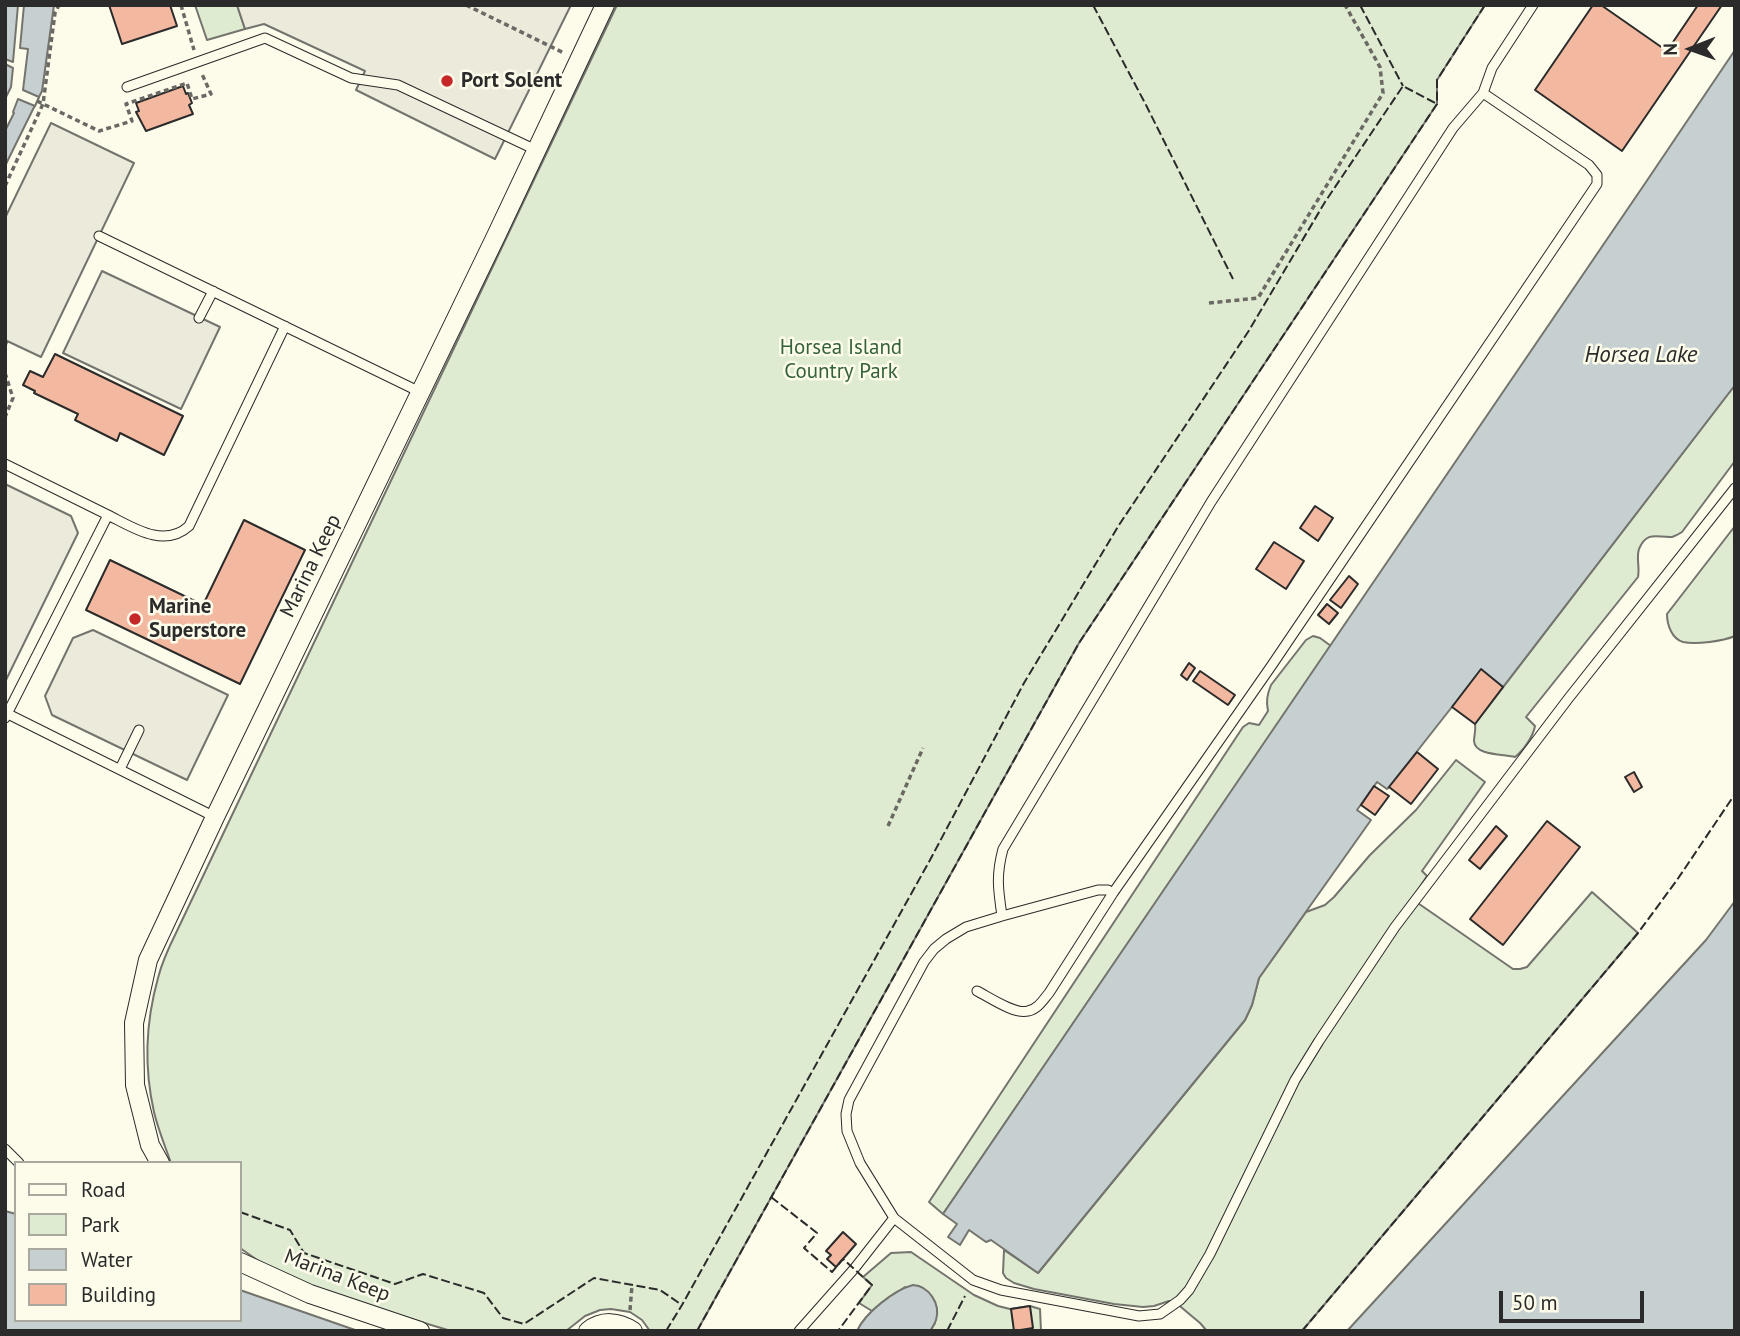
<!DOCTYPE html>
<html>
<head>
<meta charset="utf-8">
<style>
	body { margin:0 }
	#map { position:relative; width:1740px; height:1336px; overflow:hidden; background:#fdfbea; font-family:"PT Sans",sans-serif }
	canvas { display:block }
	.frame { position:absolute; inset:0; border:7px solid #2b2b2b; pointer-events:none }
	.legend { position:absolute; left:14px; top:1161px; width:228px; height:161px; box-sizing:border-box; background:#fdfbea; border:2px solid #a9a89e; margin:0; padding:9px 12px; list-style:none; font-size:21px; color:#2b2b2b }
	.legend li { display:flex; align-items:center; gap:14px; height:35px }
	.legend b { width:35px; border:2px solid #a9a89e }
	.north { position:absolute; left:1656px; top:14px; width:70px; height:70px; -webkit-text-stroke:5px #fdfbea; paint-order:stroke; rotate:269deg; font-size:19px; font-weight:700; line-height:28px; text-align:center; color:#2b2b2b }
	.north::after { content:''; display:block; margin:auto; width:24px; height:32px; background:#2b2b2b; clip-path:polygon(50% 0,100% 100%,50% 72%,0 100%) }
	.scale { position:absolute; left:1499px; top:1291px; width:145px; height:32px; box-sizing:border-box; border:4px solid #2b2b2b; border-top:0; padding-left:9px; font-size:21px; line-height:24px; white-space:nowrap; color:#2b2b2b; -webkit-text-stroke:5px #fdfbea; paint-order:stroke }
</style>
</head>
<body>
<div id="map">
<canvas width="1740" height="1336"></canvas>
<div class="frame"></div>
<ul class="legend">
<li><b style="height:9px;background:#fdfbea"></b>Road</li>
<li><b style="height:19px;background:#deebd1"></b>Park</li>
<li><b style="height:19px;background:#c7d0d0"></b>Water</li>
<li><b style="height:19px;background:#f2b8a0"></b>Building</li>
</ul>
<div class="north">N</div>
<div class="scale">50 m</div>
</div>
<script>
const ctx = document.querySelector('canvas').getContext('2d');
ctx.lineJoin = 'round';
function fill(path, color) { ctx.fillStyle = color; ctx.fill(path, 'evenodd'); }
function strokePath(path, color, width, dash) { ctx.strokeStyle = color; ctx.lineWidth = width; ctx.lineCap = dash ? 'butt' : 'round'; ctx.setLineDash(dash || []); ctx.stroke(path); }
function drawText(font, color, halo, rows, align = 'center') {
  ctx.font = font + ' "PT Sans",sans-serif'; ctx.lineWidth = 5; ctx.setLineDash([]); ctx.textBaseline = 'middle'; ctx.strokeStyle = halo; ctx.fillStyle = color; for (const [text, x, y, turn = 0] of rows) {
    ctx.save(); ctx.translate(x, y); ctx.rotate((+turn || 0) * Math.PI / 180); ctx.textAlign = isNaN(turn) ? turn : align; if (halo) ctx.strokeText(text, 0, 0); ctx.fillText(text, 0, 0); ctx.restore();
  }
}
const green = new Path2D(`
	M195,5H237L245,29L207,40Z
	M617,5H1485L1437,80V104L1079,643L697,1331H650L642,1320L630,1312L611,1309L600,1310L585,1316L566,1331H451L325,1293L273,1271L240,1248V1163H171C165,1146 158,1129 154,1112C144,1068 146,1021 158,978C162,962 169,947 176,933Z
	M1735,385V461L1682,532C1679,534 1675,536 1672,537C1658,538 1647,530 1639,549C1636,558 1640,567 1638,577L1526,717L1535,726C1533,737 1523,751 1515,757C1504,754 1475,756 1474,741C1474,736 1476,730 1475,724Z
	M1735,526V636C1723,641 1696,645 1683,642C1672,639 1667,625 1667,614Z
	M1313,636L1320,638L1331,646L943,1214L929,1202L1243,727L1249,723L1259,725L1268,711C1266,701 1267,695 1271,685L1306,640Z
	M1456,760L1485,782L1422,871L1427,876L1412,899L1513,969H1520L1527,967L1592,892L1638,933L1302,1331H1207L1200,1323L1175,1302L1169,1301L1154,1306L1143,1307L1114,1304L1034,1289L1014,1283L1006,1278L1003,1273L1004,1250L1038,1273L1245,1020L1252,1005L1259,978L1306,912L1325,905L1334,897L1370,855L1416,810Z
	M911,1252L974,1295L998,1306L1010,1309L1030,1306L1040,1309L1041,1331H930L935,1323L905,1287L872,1311L859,1303L872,1285L863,1277L891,1253Z`);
fill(green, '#deebd1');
strokePath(green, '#74746e', 2);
const parking = new Path2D(`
	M237,5H571L495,159L356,90L365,71L264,24L245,29Z
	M51,123L134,163L41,357L5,340V218Z
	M102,271L220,327L181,409L63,353Z
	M5,484L71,516L78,533L5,682Z
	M93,630L228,695L187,780L52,715L45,696L73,638Z`);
fill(parking, '#eceadb');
strokePath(parking, '#74746e', 2);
const water = new Path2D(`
	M5,5H54L42,91L5,166Z
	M1735,50V385L1503,687L1481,670L1389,787L1387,789L1377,782L1357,810L1371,820L1259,978L1252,1005L1245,1020L1038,1273L991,1240L986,1242L969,1230L960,1245L948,1237L957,1224L943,1214L1646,182Z
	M1735,901V1331H1347L1706,940Z
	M5,1211L16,1214V1320H240V1290L358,1331H5Z
	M913,1285C929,1286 941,1304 936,1320C935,1323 932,1328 930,1331H857C865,1313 894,1290 913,1285Z`);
fill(water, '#c7d0d0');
strokePath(water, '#74746e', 2);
const pier = new Path2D(`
	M18,5H24L20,48L28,49L23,90L39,97L35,106L18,99L13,112L14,113L5,131V99L11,87L13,68L5,64V59L13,62Z`);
fill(pier, '#fdfbea');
strokePath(pier, '#74746e', 2);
const building = new Path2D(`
	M109,5H170L177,26L122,44Z
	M1593,5H1601L1667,51L1698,5H1722L1622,151L1535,90Z
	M183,86L186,94L188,93L192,103L189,105L193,114L146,131L136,112L139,111L136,103Z
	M55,354L183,416L164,455L120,433L117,441L75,420L78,414L34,393L35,391L23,385L30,371L43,377Z
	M1315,506L1333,518L1318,541L1300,528Z
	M244,520L305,550L240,684L86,610L110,560L203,605Z
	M1274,542L1304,561L1286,589L1256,569Z
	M1349,576L1358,584L1341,608L1330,600Z
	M1327,604L1338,613L1329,624L1318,615Z
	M1189,663L1195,668L1187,680L1181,675Z
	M1481,669L1503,687L1475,724L1452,707Z
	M1200,671L1235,695L1228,705L1193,681Z
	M1417,752L1438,769L1411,804L1389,787Z
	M1634,772L1642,787L1634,792L1625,777Z
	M1374,786L1389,796L1375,815L1361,805Z
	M1547,821L1580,847L1503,945L1470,919Z
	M1496,826L1507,836L1480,869L1469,860Z
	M843,1232L856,1244L836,1267L827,1259L831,1255L826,1251Z
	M1030,1306L1033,1328L1014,1331L1011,1309Z`);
fill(building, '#f2b8a0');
strokePath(building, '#2b2b2b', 2);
const lane = new Path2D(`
	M127,87L265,38L351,78L398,85L536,150
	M99,236L420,392
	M199,318L213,291
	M5,464L108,515L5,718
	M108,515C132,527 164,549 189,526L285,326
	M8,714L215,817
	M120,769L139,730
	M1113,893L1108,890H1098L1002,916L966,927L946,939L934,949L924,962L849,1100L846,1114L847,1131L860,1163L894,1218L973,1280L1001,1290L1139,1316L1160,1314L1180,1300L1189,1290L1210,1254L1295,1080L1319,1041L1395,927L1568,699L1735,488
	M1002,916C998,889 996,875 1003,849L1211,502L1453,128L1483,93L1492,68L1533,5
	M977,991C989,997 1015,1015 1028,1011C1038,1009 1043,1000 1049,993L1113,893L1272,665L1597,184V175L1589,165L1483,93
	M5,1149L19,1163
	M799,1331L854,1269L894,1218`);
const street = new Path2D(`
	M160,1163L150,1145L135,1085L134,1023L148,960L215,817L496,236L605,5
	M240,1262L310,1294L420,1331
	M588,1331C602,1320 618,1321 633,1331`);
strokePath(lane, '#2b2b2b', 11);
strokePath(street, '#2b2b2b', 20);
strokePath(new Path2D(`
	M181,5L194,50
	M466,5L564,53
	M37,101L99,131L132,121L126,104L187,83L192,99L211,94L202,74
	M5,186L43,104L55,13L59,5
	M1209,303L1258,298L1383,93L1380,67L1345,5
	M5,345L7,341
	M5,373L13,398L5,417
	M888,826L923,748
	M630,1310L632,1285`), '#6a6964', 3.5, [5, 3.5]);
strokePath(lane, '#fdfbea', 9);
strokePath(street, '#fdfbea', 18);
strokePath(new Path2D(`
	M1093,5L1146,105L1233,279
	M1360,5L1403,86
	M771,1197L817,1233L804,1248L832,1272L843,1259L872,1285L838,1331
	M240,1212L290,1230L304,1253L395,1284L423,1274L484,1293L503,1318L524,1324L594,1278L660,1290L682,1305
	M666,1331L682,1305L930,860L1024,683L1119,525L1248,332L1325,202L1403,86L1437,104
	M697,1331L1079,643L1437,104V80L1485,5
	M947,1331L965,1296
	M1302,1331L1638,933L1677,880L1735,794`), '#2b2b2b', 2, [9, 3.5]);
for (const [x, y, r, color] of [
	[447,81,7,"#c62828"],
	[135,619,7,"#c62828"]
]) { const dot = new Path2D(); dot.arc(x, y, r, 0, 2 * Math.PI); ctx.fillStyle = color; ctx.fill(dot); strokePath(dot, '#fdfbea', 2.5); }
drawText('bold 21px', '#2b2b2b', '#fdfbea', [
	["Port Solent",461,81],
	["Marine",149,607],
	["Superstore",149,631]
], 'left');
drawText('21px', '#34623c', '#fdfbea', [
	["Horsea Island",841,348],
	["Country Park",841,372]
]);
drawText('21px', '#2b2b2b', '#fdfbea', [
	["Marina Keep",311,566,-64],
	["Marina Keep",337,1276,21]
]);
drawText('italic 23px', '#2b2b2b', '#fdfbea', [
	["Horsea Lake",1641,355]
]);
</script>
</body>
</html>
